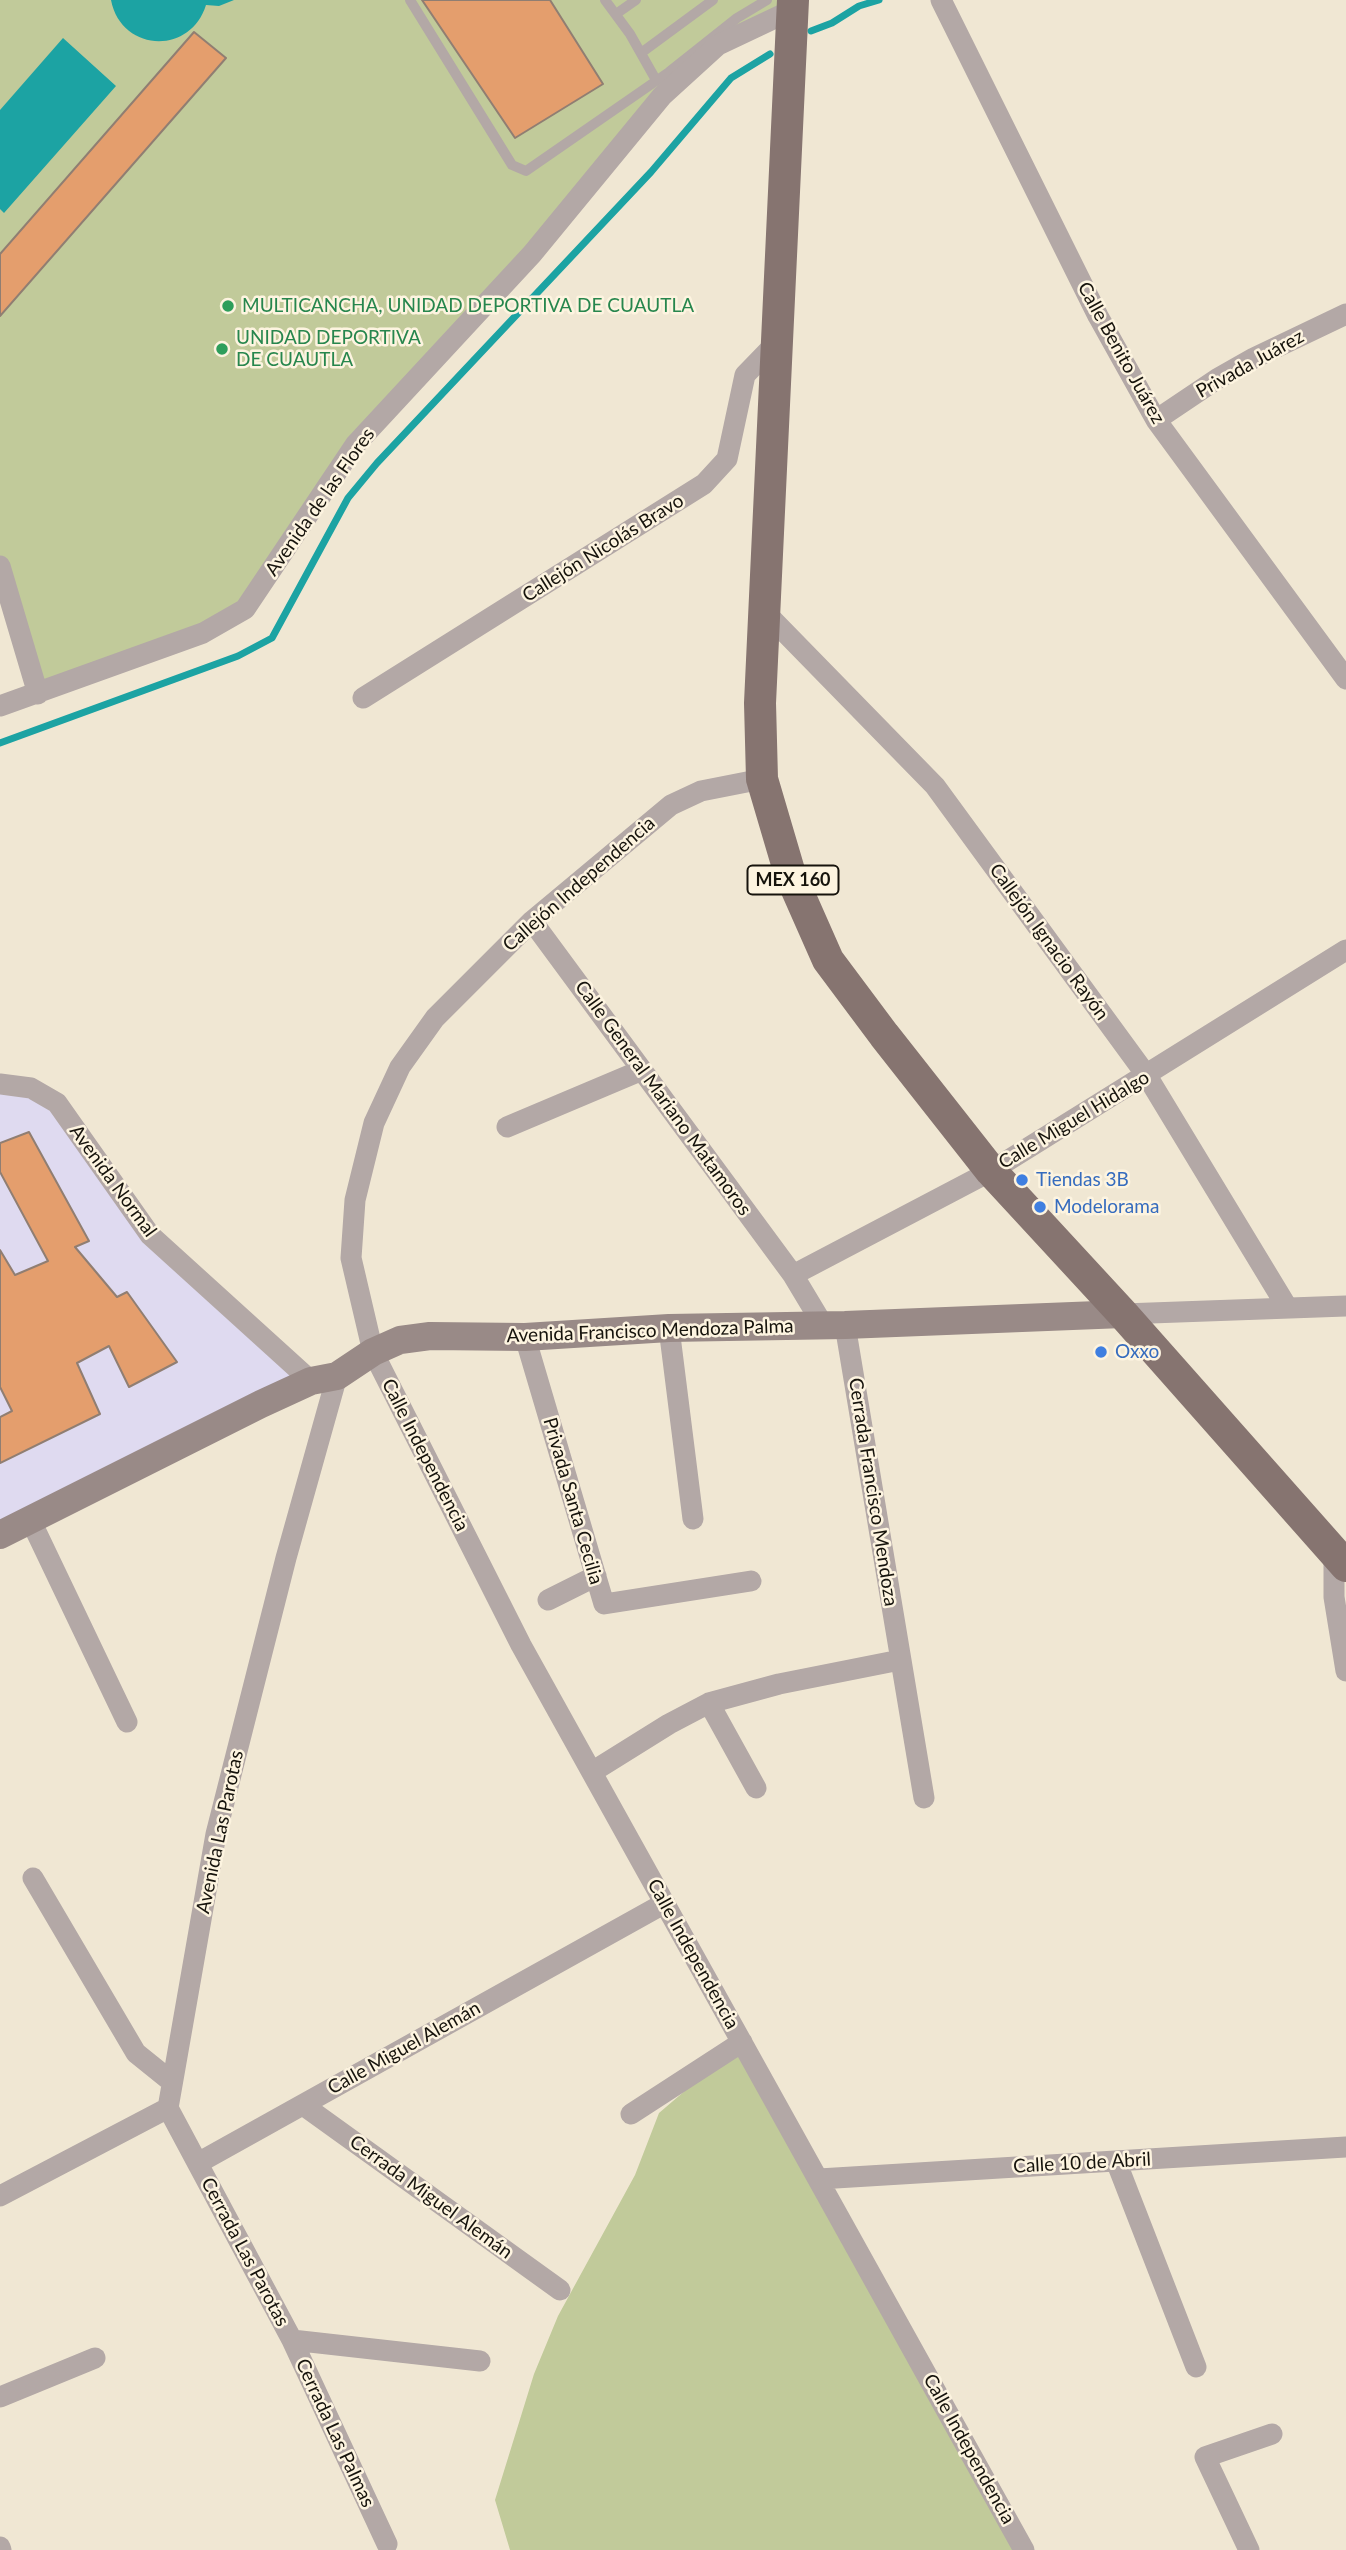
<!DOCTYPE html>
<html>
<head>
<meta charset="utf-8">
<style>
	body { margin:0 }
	canvas { display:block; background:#f0e7d3 }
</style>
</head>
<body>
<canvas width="1346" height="2550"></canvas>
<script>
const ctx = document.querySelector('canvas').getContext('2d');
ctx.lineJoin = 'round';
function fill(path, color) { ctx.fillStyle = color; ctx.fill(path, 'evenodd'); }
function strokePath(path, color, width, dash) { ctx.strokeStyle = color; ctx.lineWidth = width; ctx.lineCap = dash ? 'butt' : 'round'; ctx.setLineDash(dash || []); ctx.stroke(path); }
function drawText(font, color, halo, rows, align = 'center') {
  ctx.font = font + ' Lato,sans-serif'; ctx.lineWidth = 5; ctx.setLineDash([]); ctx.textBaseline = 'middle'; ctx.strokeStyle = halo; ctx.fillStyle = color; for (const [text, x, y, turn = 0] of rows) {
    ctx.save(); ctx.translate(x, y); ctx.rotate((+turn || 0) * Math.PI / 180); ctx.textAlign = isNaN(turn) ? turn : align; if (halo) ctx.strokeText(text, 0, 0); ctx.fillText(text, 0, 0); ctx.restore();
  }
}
fill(new Path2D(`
	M0,1084L57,1103L150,1235L311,1381L0,1535Z`), '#dfdaf0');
fill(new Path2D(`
	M0,0H793L719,45L355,445L245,609L38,694L0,566Z
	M742,2042L1024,2550H510L495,2500L534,2374L558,2316L635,2175L659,2113Z`), '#c1ca9a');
fill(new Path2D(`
	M111,0H234L219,6L206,5C190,56 121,52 111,0Z
	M63,38L116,86L4,213L0,209V110Z`), '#1ca3a3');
strokePath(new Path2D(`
	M811,31L832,23L859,6L879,0
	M0,743L238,656L272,638L348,498L377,463L651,172L731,78L770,54`), '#1ca3a3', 7);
const building = new Path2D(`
	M422,0H550L603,84L515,138Z
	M194,32L226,58L0,316V254Z
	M29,1132L89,1241L75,1247L117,1297L127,1292L177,1362L129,1387L109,1346L77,1363L100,1414L0,1463V1417L12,1411L0,1387V1250L15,1275L48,1261L0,1172V1143Z`);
fill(building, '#e49e6d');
strokePath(building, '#907e72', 2);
strokePath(new Path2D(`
	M410,0L512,165L526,171L669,72L737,18L767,0
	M605,0L630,34L656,80
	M616,14L636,0
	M641,53L713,0`), '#b3a8a6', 10);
strokePath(new Path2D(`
	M941,0L1098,316L1156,420L1346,679
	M1156,420L1217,379L1254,358L1346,314
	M0,566L38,694
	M765,612L935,786L1147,1076L1287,1307
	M363,698L704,484L727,459L745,375L775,344
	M0,706L203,633L245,609L355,445L532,254L662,96L718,45L792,10
	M762,779L701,791L671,805L532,921L435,1018L400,1067L374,1123L355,1200L351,1258L373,1352L521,1645L1024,2550
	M532,921L793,1275L823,1325
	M0,1084L31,1088L57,1103L150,1235L311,1381
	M507,1127L642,1070
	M793,1275L991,1171L1346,950
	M1123,1314L1346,1306
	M845,1325L924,1798
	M669,1328L693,1519
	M525,1337L604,1604L751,1581
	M30,1519L127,1722
	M1334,1553V1597L1346,1671
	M548,1600L596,1576
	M709,1703L756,1788
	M592,1772L669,1724L709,1703L779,1684L900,1660
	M33,1878L136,2053L172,2082
	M303,2105L560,2290
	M168,2108L216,1834L286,1558L337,1376
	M168,2108L292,2340L387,2544
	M631,2114L742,2042
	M1116,2161L1196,2367
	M198,2163L665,1903
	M819,2179L1346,2147
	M0,2196L168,2108
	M292,2340L480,2361
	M0,2397L95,2358
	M0,2547L1,2550
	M1249,2550L1205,2457L1272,2434`), '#b3a8a6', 21);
strokePath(new Path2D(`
	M0,1535L261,1404L311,1381L337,1376L373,1352L400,1340L430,1336L525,1337L669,1328L845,1325L1123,1314`), '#998a87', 28);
strokePath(new Path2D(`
	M793,0L760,703L762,779L790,874L828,960L884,1035L991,1171L1123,1314L1346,1566`), '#867470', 32);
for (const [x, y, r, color] of [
	[228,306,7,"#2e9e5b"],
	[222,349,7,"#2e9e5b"],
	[1022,1180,7,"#3f7fe0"],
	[1040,1207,7,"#3f7fe0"],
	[1101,1352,7,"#3f7fe0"]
]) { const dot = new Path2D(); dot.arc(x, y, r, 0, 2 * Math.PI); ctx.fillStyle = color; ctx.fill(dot); strokePath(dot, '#fdf4e0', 2.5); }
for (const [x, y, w] of [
	[793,880,91]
]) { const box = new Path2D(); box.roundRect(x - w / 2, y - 14.5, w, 29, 5); ctx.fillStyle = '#fdf4e0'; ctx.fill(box); strokePath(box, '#16130c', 2); }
drawText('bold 18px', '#16130c', null, [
	["MEX 160",793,880]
]);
drawText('19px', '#27864d', '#fdf4e0', [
	["MULTICANCHA, UNIDAD DEPORTIVA DE CUAUTLA",242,306],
	["UNIDAD DEPORTIVA",236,338],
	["DE CUAUTLA",236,360]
], 'left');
drawText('19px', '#16130c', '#fdf4e0', [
	["Calle Benito Juárez",1121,353,61],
	["Privada Juárez",1250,364,-29],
	["Avenida de las Flores",320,502,-55],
	["Callejón Nicolás Bravo",603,548,-32],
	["Callejón Independencia",579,884,-41],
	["Callejón Ignacio Rayón",1049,942,54],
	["Calle General Mariano Matamoros",663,1098,54],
	["Calle Miguel Hidalgo",1074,1120,-31],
	["Avenida Normal",113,1181,54],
	["Avenida Francisco Mendoza Palma",650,1331,-2],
	["Calle Independencia",425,1455,63],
	["Cerrada Francisco Mendoza",873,1492,81],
	["Privada Santa Cecilia",573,1501,74],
	["Avenida Las Parotas",220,1832,-78],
	["Calle Independencia",693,1954,61],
	["Calle Miguel Alemán",404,2048,-29],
	["Calle 10 de Abril",1082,2163,-3],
	["Cerrada Miguel Alemán",431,2197,36],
	["Cerrada Las Parotas",245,2252,62],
	["Cerrada Las Palmas",335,2433,65],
	["Calle Independencia",969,2449,61]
]);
drawText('19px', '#366cbe', '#fdf4e0', [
	["Tiendas 3B",1036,1180],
	["Modelorama",1054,1207],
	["Oxxo",1115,1352]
], 'left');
</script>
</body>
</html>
